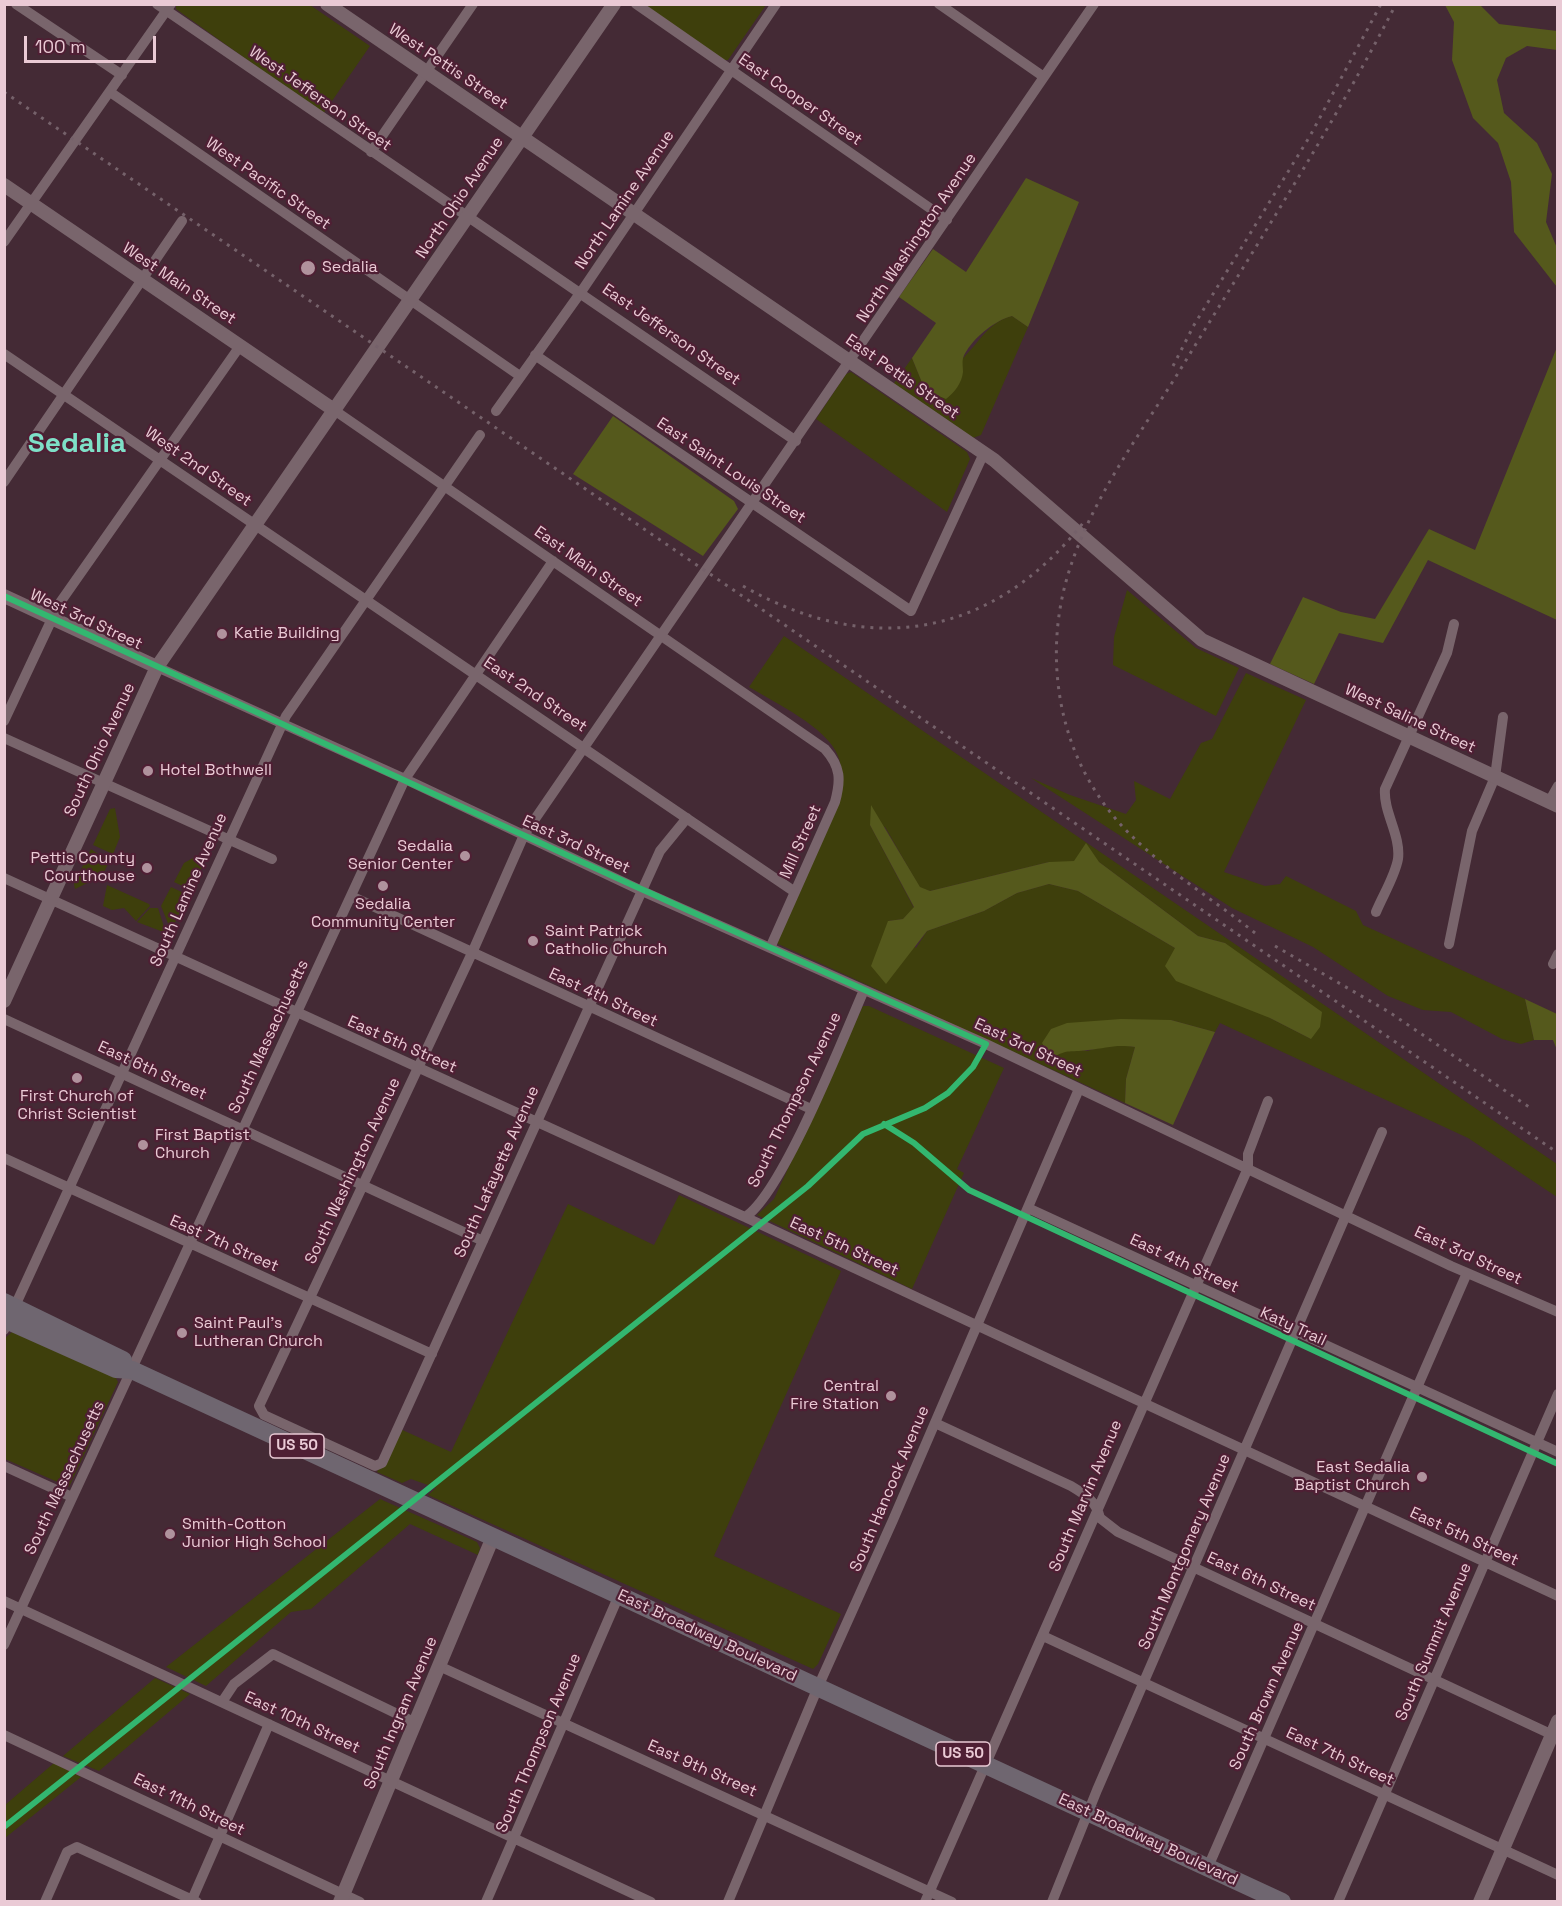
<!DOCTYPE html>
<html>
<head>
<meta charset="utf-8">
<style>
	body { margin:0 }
	#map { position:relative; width:1562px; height:1906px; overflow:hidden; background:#442a35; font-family:"Space Grotesk",sans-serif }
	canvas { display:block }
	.frame { position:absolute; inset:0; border:6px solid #eacad5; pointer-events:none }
	.scale { position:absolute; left:24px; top:36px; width:132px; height:27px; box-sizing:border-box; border:3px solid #eacad5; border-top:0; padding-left:8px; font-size:18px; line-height:21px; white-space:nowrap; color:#eacad5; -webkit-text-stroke:4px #4f1f34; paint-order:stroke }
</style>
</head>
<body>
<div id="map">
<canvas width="1562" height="1906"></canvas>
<div class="frame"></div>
<div class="scale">100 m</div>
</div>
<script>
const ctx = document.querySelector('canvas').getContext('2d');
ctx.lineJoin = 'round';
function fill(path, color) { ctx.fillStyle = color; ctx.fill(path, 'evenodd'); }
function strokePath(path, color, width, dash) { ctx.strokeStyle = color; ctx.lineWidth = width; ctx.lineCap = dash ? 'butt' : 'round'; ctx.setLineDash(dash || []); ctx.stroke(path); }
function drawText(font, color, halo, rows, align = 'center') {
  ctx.font = font + ' "Space Grotesk",sans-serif'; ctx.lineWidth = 4.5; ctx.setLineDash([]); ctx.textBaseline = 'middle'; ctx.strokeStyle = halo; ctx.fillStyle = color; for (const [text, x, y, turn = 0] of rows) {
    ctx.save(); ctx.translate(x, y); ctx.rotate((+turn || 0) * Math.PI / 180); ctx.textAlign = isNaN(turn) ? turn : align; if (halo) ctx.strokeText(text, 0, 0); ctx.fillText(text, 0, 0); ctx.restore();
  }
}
fill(new Path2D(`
	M176,4L310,5L370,46L323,114L176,9Z
	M642,5H766L728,60H723Z
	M1012,316L1028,327L981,435L970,439L892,386L912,358L925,390C937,380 952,371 962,359C979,343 988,322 1012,316Z
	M851,372L967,452L970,459L947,512L816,419L846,374Z
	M1127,590L1196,648L1239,668L1216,716L1113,665L1114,637Z
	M784,636L1557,1164V1197L1468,1138L1220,1023L1215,1032L1171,1020L1070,1049L1087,1051L1114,1044L1135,1047L1126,1079L1125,1103L776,943L837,789C839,778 843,767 838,756C827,727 775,703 749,687ZM870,825L885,827L920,888L930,891L1049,862H1099L1198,936L1225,943L1311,1039L1270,1018L1175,948L1078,891L1049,884L1017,893L984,911L927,931L916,948L888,921L903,919L914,908Z
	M1246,673L1306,700L1224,872L1265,886L1280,884L1286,876L1356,911L1363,925L1525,999L1534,1040L1521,1044L1502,1039L1451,1012L1423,1010L1388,996L1313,947L1232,908L1031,778L1070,795L1126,814L1136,800L1134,781L1170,799L1201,743L1212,739Z
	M115,808L120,837L113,854L93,845L110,809Z
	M91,849L98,854L111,858L102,876L75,889L74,884Z
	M204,852L208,855L191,890L174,882L184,863Z
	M107,885L149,904L150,906L136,921L124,908L112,910L103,906Z
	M171,887L188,895L171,931L161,906Z
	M150,908H158L166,933L137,922Z
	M863,1006H869L1004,1068L957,1169L964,1173L912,1289L757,1215L774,1199Z
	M679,1195L841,1271L714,1556L841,1614L818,1664L813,1669L428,1495L436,1488L411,1479L402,1483L377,1472L398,1428L451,1452L568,1204L654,1245Z
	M12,1332L116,1378L118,1382L69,1487L5,1459L4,1339Z
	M380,1499L477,1542L480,1548L478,1555L410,1524L311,1609L291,1612L206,1686L166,1667Z
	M155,1678L190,1694L99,1771L63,1756Z
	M54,1763L81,1777L5,1838V1805Z`), '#3e3f0c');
fill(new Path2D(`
	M1445,5H1480L1499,24L1557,31V50L1527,46L1506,58L1497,80L1504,113L1537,143L1552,174L1546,222L1557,248V287L1514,232L1511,182L1498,143L1473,118L1452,60L1454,22Z
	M1026,178L1079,202L1028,327L1012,316C995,320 970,340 963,358C962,362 963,368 963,372C962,383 954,393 946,399L925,390L912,358L936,323L899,297L933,249L966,272Z
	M1557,347V620L1428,560L1383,643L1339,633L1314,684L1270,664L1303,597L1341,612L1375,619L1429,529L1475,550Z
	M613,416L734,501L738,509L703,556L573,474Z
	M871,805L920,887L930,891L1049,862L1074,861L1086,843L1099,862L1198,936L1225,943L1322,1012L1320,1027L1311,1039L1270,1018L1176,981L1165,966L1175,948L1078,891L1049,884L1017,893L984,911L927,931L886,984L871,966L888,921L903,919L914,907L870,825Z
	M1525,999L1557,1014V1050L1553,1040H1534Z
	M1121,1019L1171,1020L1215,1032L1173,1125L1125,1103L1126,1079L1135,1047C1115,1044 1107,1048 1088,1050C1068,1053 1071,1048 1051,1058L1042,1043L1051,1029L1067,1023Z`), '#55591c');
strokePath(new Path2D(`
	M16,4L122,75
	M157,4L796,441
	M636,4L947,220
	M939,4L1044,77
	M110,92L520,376
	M371,152L473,4
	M4,242L171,4
	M4,354L795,892
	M535,355L911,611L984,453
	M334,410L825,749C841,767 841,780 835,802L770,948
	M496,411L581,292L776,4
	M4,482L182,221
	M157,667L405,779L642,891L986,1044L1451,1266L1558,1312
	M4,721L59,604L240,346
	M4,738L272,859
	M1549,802L1558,786
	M687,818L660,851L382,1463L375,1466L264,1415L259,1406L472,953L524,835L1094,4
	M4,878C252,992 500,1104 747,1218C1018,1343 1286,1472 1558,1596
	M351,896L811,1109
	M1376,912C1383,895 1395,876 1398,859C1401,835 1383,812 1385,789L1447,653L1454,624
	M1449,944L1472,831L1495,777L1503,717
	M1553,964L1558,954
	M4,1019L483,1241
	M4,1158L432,1354
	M1028,1208L1558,1452
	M745,1217C782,1194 844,1036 864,990
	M4,1330L286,716L480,435
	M935,1423L1071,1486C1086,1495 1096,1501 1100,1518L1118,1532L1557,1737
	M4,1466L72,1497
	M4,1601L651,1902
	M1043,1636L1558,1875
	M4,1645L405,779L553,561
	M439,1666L952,1902
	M222,1702L234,1684L273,1654L416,1723
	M4,1735L360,1902
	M1208,1867L1467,1273
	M45,1902L67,1852L77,1847L197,1902
	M191,1902L269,1724
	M486,1902L619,1595
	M728,1902L818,1687L893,1520L1079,1089
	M925,1902L1248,1168V1154L1268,1101
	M1052,1902L1097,1790L1382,1132
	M1338,1902L1558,1394`), '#79656c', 10);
strokePath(new Path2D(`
	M327,4L994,460L1202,640L1558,806
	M4,185L334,410
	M4,596L157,667
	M4,1001L157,667L614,4
	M340,1902L493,1537
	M1480,1902L1558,1721`), '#79656c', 14);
strokePath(new Path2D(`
	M4,1302L123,1360
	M4,1319L116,1369L132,1370L1282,1902`), '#6f6670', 18);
strokePath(new Path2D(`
	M4,92L1558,1153
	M1173,366L1194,325L1310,136L1381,4
	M743,586C869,658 992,638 1083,523
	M1255,933C1202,890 1135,853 1098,795C1056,733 1046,650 1067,578C1089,502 1139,436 1180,370C1254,249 1331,130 1396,4
	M1275,946L1389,1012L1532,1109`), '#75616a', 3, [3, 6]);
strokePath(new Path2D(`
	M4,596C332,746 657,899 986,1044L973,1067L948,1093L925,1108L863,1134L808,1186L4,1827
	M884,1124L914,1143L969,1190L1558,1464`), '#33b770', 6);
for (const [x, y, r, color] of [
	[308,268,8,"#b0929d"],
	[222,634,6,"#b0929d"],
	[148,771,6,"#b0929d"],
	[465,856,6,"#b0929d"],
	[147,868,6,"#b0929d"],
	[383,886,6,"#b0929d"],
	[533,941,6,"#b0929d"],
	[77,1078,6,"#b0929d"],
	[143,1145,6,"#b0929d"],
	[182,1333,6,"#b0929d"],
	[891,1396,6,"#b0929d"],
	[1422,1477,6,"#b0929d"],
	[170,1534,6,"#b0929d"]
]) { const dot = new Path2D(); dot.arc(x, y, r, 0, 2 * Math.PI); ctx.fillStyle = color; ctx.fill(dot); strokePath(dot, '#4f1f34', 2); }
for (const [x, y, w] of [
	[297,1446,54],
	[963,1754,54]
]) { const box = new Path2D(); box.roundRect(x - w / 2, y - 12, w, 24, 4.5); ctx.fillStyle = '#4f1f34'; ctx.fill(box); strokePath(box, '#eacad5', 1.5); }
drawText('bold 15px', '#eacad5', null, [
	["US 50",297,1446],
	["US 50",963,1754]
]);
drawText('16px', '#eacad5', '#4f1f34', [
	["West Pettis Street",448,67,34],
	["West Jefferson Street",320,99,35],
	["East Cooper Street",800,100,35],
	["West Pacific Street",268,184,35],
	["North Ohio Avenue",460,198,-56],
	["North Lamine Avenue",625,200,-56],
	["North Washington Avenue",917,238,-56],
	["West Main Street",179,284,34],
	["East Jefferson Street",671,335,35],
	["East Pettis Street",902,377,35],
	["West 2nd Street",198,467,35],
	["East Saint Louis Street",731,471,34],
	["East Main Street",588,567,35],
	["West 3rd Street",86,620,25],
	["East 2nd Street",535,695,34],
	["West Saline Street",1410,719,25],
	["South Ohio Avenue",100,750,-65],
	["Mill Street",801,842,-66],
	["East 3rd Street",576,845,25],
	["South Lamine Avenue",189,890,-66],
	["East 4th Street",603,998,25],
	["South Massachusetts",269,1037,-65],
	["East 5th Street",402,1045,24],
	["East 3rd Street",1028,1048,25],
	["East 6th Street",152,1071,25],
	["South Thompson Avenue",795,1100,-64],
	["South Washington Avenue",353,1171,-65],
	["South Lafayette Avenue",497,1172,-66],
	["East 7th Street",224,1244,24],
	["East 5th Street",844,1247,25],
	["East 3rd Street",1468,1256,25],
	["East 4th Street",1184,1264,25],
	["Katy Trail",1293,1327,25],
	["South Massachusetts",65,1478,-65],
	["South Hancock Avenue",890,1489,-67],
	["South Marvin Avenue",1086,1496,-67],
	["East 5th Street",1464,1537,25],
	["South Montgomery Avenue",1185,1552,-67],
	["East 6th Street",1261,1582,25],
	["East Broadway Boulevard",707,1636,25],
	["South Summit Avenue",1434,1642,-67],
	["South Brown Avenue",1267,1696,-66],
	["South Ingram Avenue",401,1713,-67],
	["East 10th Street",302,1723,25],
	["South Thompson Avenue",539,1743,-67],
	["East 7th Street",1340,1757,25],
	["East 9th Street",702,1769,24],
	["East 11th Street",189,1805,26],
	["East Broadway Boulevard",1148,1840,25]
]);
drawText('16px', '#eacad5', '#4f1f34', [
	["Sedalia",322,268],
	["Katie Building",234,634],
	["Hotel Bothwell",160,771],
	["Sedalia",453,847,"right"],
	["Senior Center",453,865,"right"],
	["Pettis County",135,859,"right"],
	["Courthouse",135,877,"right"],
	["Sedalia",383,905,"center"],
	["Community Center",383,923,"center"],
	["Saint Patrick",545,932],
	["Catholic Church",545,950],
	["First Church of",77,1097,"center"],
	["Christ Scientist",77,1115,"center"],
	["First Baptist",155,1136],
	["Church",155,1154],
	["Saint Paul's",194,1324],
	["Lutheran Church",194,1342],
	["Central",879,1387,"right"],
	["Fire Station",879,1405,"right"],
	["East Sedalia",1410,1468,"right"],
	["Baptist Church",1410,1486,"right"],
	["Smith-Cotton",182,1525],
	["Junior High School",182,1543]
], 'left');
drawText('bold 28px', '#7ee0c7', '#4f1f34', [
	["Sedalia",77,444]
]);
</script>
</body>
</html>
